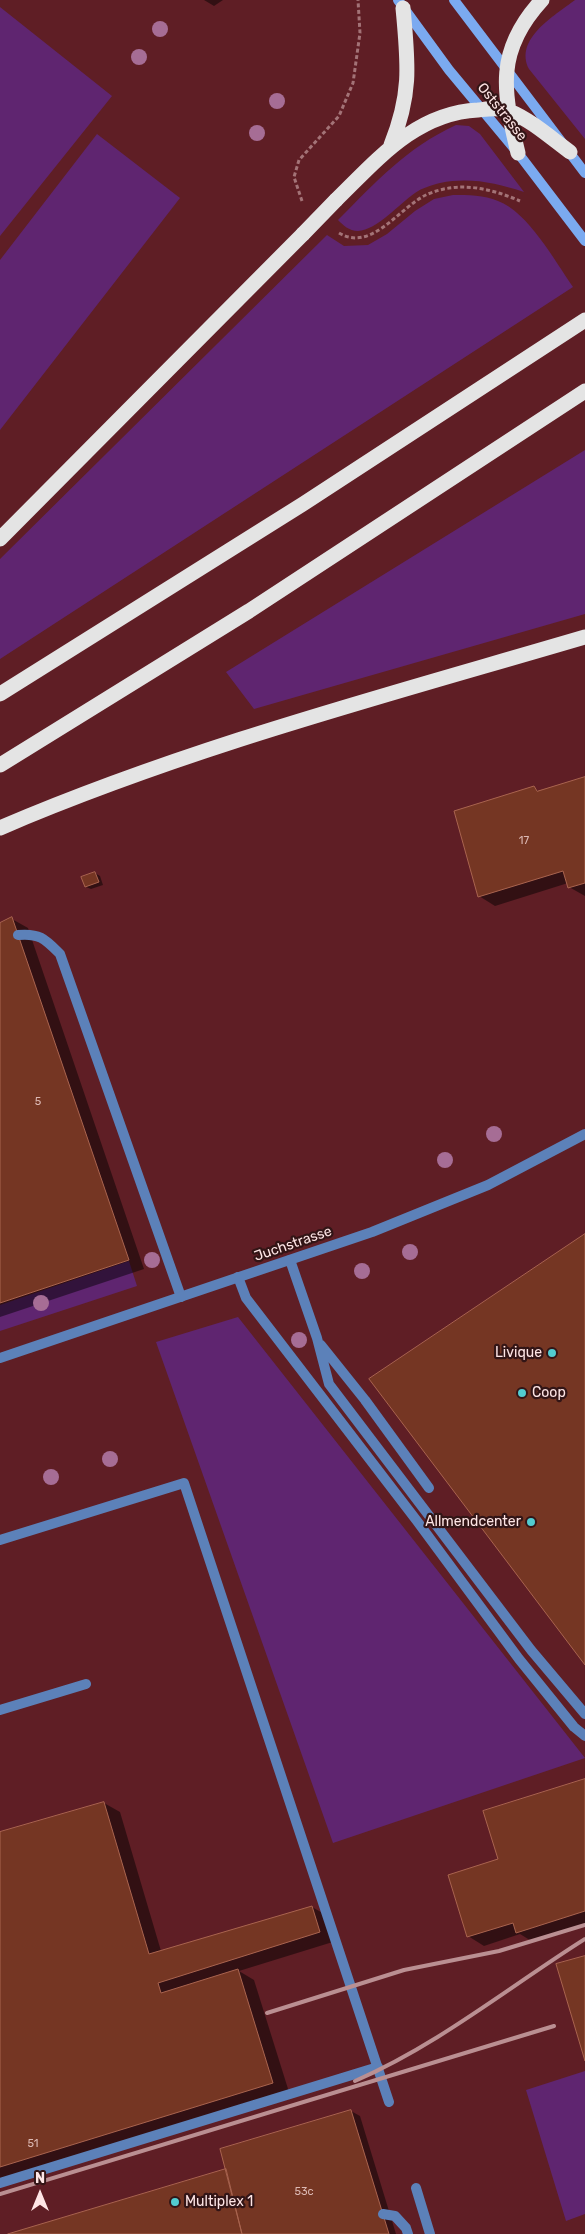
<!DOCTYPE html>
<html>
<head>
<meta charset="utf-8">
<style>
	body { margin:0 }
	#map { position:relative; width:585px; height:2234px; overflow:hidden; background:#5f1e25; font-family:Rubik,sans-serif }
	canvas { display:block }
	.north { position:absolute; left:15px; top:2169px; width:50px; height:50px; -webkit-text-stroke:4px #321516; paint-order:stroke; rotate:0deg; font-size:14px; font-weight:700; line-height:20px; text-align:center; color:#fee5e5 }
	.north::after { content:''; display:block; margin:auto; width:18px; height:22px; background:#fee5e5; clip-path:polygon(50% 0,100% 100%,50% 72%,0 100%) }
</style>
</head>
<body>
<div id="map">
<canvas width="585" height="2234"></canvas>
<div class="north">N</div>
</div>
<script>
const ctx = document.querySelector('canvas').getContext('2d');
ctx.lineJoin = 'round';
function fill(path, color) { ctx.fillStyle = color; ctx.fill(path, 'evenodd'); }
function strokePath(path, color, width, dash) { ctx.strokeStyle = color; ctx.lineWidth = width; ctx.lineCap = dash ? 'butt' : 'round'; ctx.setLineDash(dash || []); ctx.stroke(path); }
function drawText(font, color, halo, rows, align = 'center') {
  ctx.font = font + ' Rubik,sans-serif'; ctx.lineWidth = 4.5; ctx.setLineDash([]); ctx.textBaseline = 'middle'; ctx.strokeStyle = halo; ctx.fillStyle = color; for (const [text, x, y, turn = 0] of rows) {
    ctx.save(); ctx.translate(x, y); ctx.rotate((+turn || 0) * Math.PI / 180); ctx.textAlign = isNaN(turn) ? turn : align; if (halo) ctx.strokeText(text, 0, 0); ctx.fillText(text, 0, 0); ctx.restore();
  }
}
fill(new Path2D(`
	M575,0H585V139L529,69C514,39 554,16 575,0Z
	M0,7L112,96L0,236Z
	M456,125L469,126L480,134L524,192C496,183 470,177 440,183C432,185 422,188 415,193C399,204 377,230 358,231C349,231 343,225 338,220C376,182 406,148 456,125Z
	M97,134L180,198L0,430V260Z
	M453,195C468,195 484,195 498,201C528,212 555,261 573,287L0,659V559L327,235L344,246L368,245L387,234L415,211L434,199Z
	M585,450V614L254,709L226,672Z
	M129,1261L137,1286L0,1331V1305Z
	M238,1317L585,1758L333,1843L156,1342Z
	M585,2071V2214L566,2221L526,2090Z`), '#5f2570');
fill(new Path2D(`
	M204,0H223L214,6Z
	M585,778V896L569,887L568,883L495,906L479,896L534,788L540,792Z
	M95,873L100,876L103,885L91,889L86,887Z
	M12,919L28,928L144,1269L0,1317V925Z
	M585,1780V1925L533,1942L520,1934L484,1946L468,1936L499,1860Z
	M104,1803L120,1812L161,1951L312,1907L328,1916L336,1941L239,1971L254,1980L289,2092L0,2180V1833Z
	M351,2111L360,2116L396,2234H12L227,2170Z`), '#0007');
const building = new Path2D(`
	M585,777V883L568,888L563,871L478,897L454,811L534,786L537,791Z
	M95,872L99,882L85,887L81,877Z
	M12,917L129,1260L0,1303V923Z
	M585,1234V1665L369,1379Z
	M585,1779V1911L516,1933L513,1923L467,1937L448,1875L498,1859L483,1811Z
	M104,1802L149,1954L312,1906L320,1932L158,1983L161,1993L238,1969L273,2083L0,2167V1832Z
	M585,1956V2061L556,1964Z
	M351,2110L389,2234H242L220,2149Z
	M226,2169L242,2234H8Z`);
fill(building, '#753623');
strokePath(building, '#a9644f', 1);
strokePath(new Path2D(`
	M302,201L294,177L299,160L339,116L353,83L360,33L358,0
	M339,233C372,253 400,206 428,194C459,181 490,188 520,201`), '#a37377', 3, [4, 2.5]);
strokePath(new Path2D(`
	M18,935C40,933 45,939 60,954L181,1297
	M290,1260L317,1338L329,1384L531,1650L585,1714
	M238,1277L246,1298L417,1521L519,1659L574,1727L585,1736
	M321,1345L365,1400L429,1488
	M0,1540L184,1483L389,2102
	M0,1710L86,1684
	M0,2183L378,2067
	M416,2188L430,2234
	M383,2214L395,2216L406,2228L408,2234`), '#5c81b9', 10);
strokePath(new Path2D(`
	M0,1358L372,1232L488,1185L585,1134`), '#5c81b9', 10);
strokePath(new Path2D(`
	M398,0L449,70L518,153L585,241
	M454,0L585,173`), '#7baaf0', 10);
strokePath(new Path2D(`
	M391,145C412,93 408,63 403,8
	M518,153C503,91 495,51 542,0
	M336,200C378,159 416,113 478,110C488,109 500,107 509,111C531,120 551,138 570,152
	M0,539L303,234
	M0,694L303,504L585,320
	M0,765L249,611L585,391
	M0,828C189,747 388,695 585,637`), '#e4e4e4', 15);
strokePath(new Path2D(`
	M267,2013L404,1970L499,1951L585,1925
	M355,2081C438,2045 509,1987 585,1939
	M0,2194L554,2026`), '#ba8f92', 4);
strokePath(new Path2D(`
	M303,234L336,200`), '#e4e4e4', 15);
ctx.fillStyle = '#a66d95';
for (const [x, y] of [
	[160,29],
	[139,57],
	[277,101],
	[257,133],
	[494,1134],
	[445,1160],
	[410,1252],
	[152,1260],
	[362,1271],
	[41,1303],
	[299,1340],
	[110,1459],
	[51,1477]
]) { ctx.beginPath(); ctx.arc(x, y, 8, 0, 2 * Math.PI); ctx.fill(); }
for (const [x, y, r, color] of [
	[552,1353,5,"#52ccd0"],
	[522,1393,5,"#52ccd0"],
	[531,1522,5,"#52ccd0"],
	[175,2202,5,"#52ccd0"]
]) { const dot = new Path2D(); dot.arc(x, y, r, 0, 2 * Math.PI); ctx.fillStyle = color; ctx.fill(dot); strokePath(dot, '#321516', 2); }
drawText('11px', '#dcb9b4', null, [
	["17",524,841],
	["5",38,1102],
	["51",33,2144],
	["53c",304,2192]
]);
drawText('14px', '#fee5e5', '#321516', [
	["Oststrasse",502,112,51],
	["Juchstrasse",293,1244,-19]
]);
drawText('14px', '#fee5e5', '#321516', [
	["Livique",542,1353],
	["Coop",532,1393,"left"],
	["Allmendcenter",521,1522],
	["Multiplex 1",185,2202,"left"]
], 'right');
</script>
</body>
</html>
